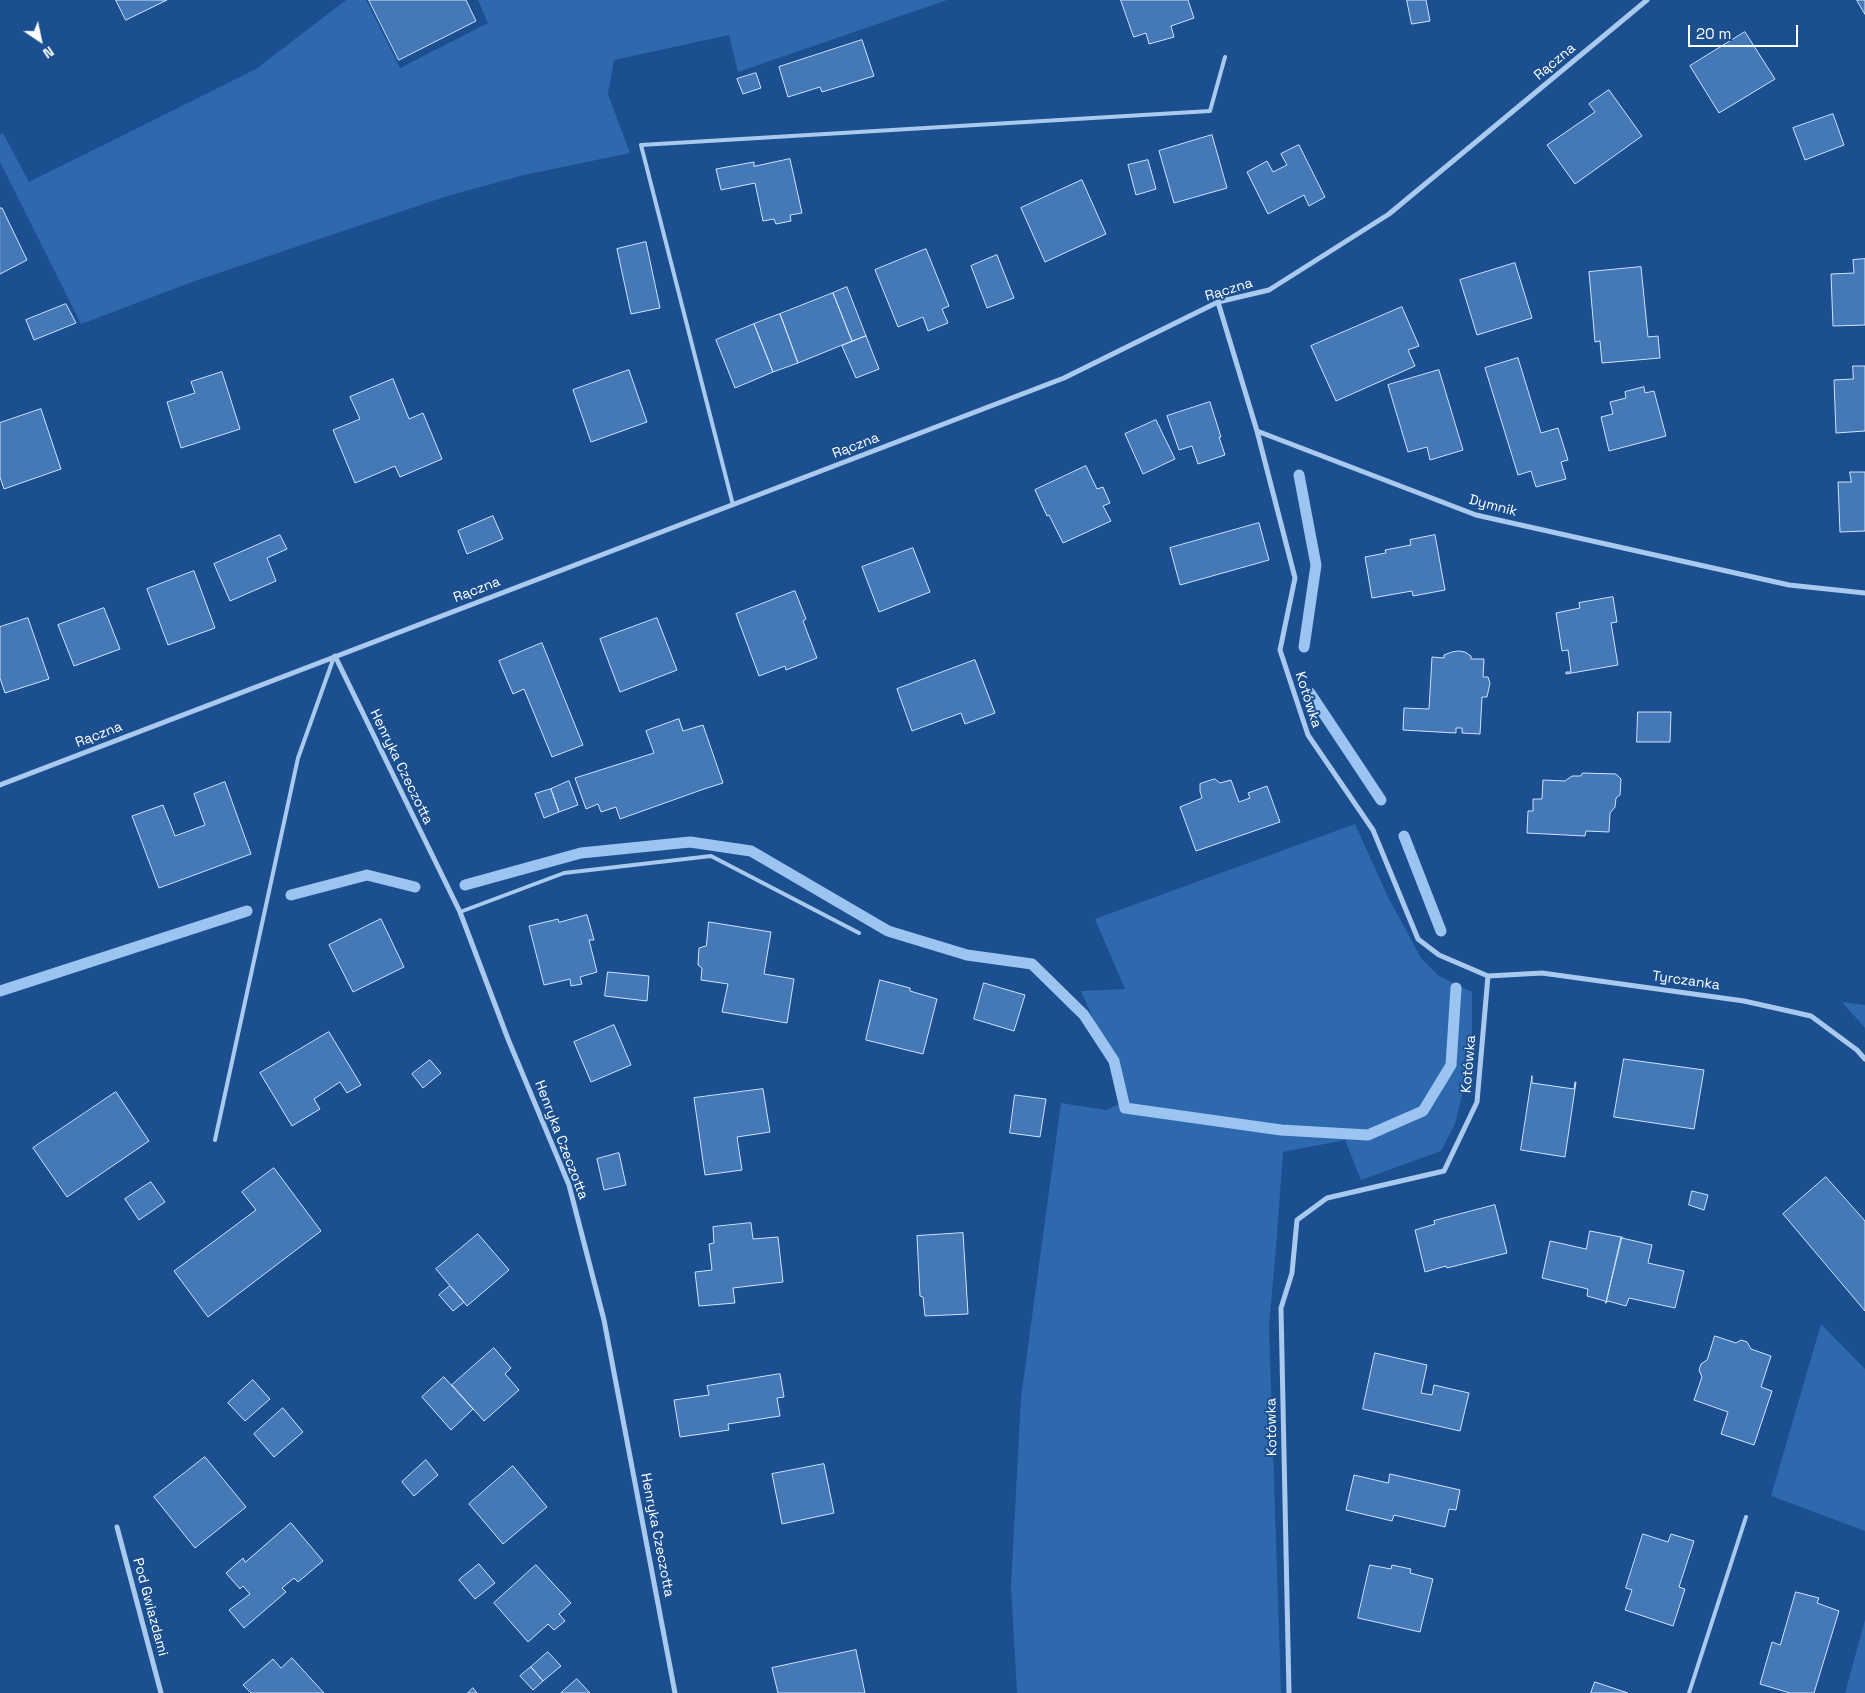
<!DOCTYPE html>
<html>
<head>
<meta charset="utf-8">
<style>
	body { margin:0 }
	#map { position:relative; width:1865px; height:1693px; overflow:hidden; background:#1b4f8f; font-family:"Space Grotesk",sans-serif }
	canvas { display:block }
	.north { position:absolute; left:15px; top:15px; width:50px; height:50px; -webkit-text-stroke:4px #1b4f8f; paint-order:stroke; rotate:146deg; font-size:14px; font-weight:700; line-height:20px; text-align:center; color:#fff }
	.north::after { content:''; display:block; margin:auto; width:18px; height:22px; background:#fff; clip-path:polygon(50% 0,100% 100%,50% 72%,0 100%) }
	.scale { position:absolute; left:1688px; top:25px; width:110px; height:22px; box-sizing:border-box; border:2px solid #fff; border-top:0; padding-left:6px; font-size:15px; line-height:18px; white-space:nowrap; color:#fff; -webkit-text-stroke:4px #1b4f8f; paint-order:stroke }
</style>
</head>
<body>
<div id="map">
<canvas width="1865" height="1693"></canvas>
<div class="north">N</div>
<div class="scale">20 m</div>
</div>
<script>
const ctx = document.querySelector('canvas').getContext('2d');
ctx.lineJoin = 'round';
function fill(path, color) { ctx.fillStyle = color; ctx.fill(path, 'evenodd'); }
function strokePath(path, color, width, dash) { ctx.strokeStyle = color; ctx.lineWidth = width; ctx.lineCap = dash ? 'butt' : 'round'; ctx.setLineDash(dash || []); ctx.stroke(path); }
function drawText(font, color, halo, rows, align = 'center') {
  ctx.font = font + ' "Space Grotesk",sans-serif'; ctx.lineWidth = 4; ctx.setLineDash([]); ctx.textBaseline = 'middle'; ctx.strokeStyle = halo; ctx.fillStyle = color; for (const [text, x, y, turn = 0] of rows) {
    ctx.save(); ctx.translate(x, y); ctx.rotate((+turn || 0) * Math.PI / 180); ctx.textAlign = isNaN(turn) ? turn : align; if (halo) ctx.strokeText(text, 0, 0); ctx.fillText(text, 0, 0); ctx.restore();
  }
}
fill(new Path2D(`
	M346,0H366L400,68L488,23L478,0H947L738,72L729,35L614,60L608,94L630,153L524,175L444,197L192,282L81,324L0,162V135L3,133L29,182L256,69Z
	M1355,824L1388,897L1421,958L1439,976L1472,992V1053L1455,1124L1441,1151L1361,1180L1345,1140L1283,1152L1276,1248L1269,1327L1281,1693H1017L1011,1586L1021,1398L1061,1103L1106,1110L1129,1100L1081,991L1125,989L1095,919Z
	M1842,1002L1865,1005V1028Z
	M1821,1324L1865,1369V1531L1771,1496Z
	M1865,1620V1693H1845Z`), '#2e69ad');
strokePath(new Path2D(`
	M1299,475L1316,565L1304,647
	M1310,693L1381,800
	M1404,836L1441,931
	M465,885L581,853L690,842L751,851L888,931L967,955L1032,964L1084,1015L1114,1061L1125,1108L1281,1130L1368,1135L1423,1111L1451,1065L1456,988
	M291,895L367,875L415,887
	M0,991L247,911`), '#9cc4f0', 11);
const building = new Path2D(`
	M116,0H167L126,20Z
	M369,0H466L476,21L399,60Z
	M1121,0H1188L1194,18L1171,26L1174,37L1149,44L1146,33L1134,37Z
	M1407,0H1426L1430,21L1412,24Z
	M1857,0H1865V14Z
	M1745,32L1775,79L1719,113L1690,66Z
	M862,40L874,76L822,92L820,87L788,97L779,67Z
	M756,73L761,88L743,94L737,79Z
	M1609,90L1642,136L1575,184L1547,145L1595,112L1589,104Z
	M1833,114L1844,145L1805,160L1793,128Z
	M1212,135L1227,188L1174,203L1159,151Z
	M1299,145L1325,197L1309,206L1304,195L1268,214L1247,172L1267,161L1273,172L1287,165L1281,154Z
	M790,159L802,213L790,215L791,221L776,224L774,219L763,221L755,183L721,190L716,169L754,162V166Z
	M1148,160L1156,189L1136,195L1128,165Z
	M1082,180L1106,234L1045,262L1021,208Z
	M0,208H2L27,260L0,274Z
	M646,242L660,308L631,314L617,249Z
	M926,249L949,306L942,309L948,323L928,331L923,317L898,327L875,270Z
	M997,255L1014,298L987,308L971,266Z
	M1865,259V325L1833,326L1831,274L1854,273L1853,260Z
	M1515,263L1532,318L1477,335L1460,280Z
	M1641,267L1648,337L1658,336L1660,358L1602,363L1600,341L1595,342L1589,272Z
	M847,287L866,336L852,341L833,293Z
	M833,293L852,341L798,363L780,314Z
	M66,304L76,323L34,340L26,320Z
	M1402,307L1419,346L1408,350L1415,366L1336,401L1311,346Z
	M780,314L798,363L773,372L754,324Z
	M754,324L773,372L735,388L716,340Z
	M866,336L879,369L856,378L842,346Z
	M1518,358L1541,433L1558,428L1568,460L1561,462L1566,479L1536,487L1531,471L1518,475L1485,368Z
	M1853,366H1865V431L1836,433L1834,380L1853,379Z
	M629,370L647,422L591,442L573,390Z
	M1439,370L1463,450L1430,460L1427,447L1408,452L1388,385Z
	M222,372L240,429L181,448L167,402L195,393L191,382Z
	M393,379L409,419L423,413L442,459L400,477L395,466L355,483L333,430L360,419L350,397Z
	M1644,387L1645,393L1654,391L1666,436L1609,451L1601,417L1613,414L1610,402L1626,398L1625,392Z
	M1210,402L1221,437H1219L1225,455L1198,464L1192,446L1179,450L1167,416Z
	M41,409L61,469L4,489L0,477V423Z
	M1156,420L1175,459L1143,474L1125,434Z
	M1086,466L1097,489L1103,487L1110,503L1103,506L1111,521L1063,543L1049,515L1047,516L1035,490Z
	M1850,472H1865V531L1840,532L1838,482H1851Z
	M493,516L503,539L467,554L458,531Z
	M1259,523L1269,560L1180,585L1170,548Z
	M280,535L287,549L267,558L276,581L230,601L214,564Z
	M1435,535L1445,590L1413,596L1412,591L1372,598L1365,557L1386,553L1385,550L1411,545L1410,540Z
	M913,548L930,592L879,612L862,567Z
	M194,571L215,628L168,645L147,589Z
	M795,591L806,619L803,621L817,658L786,670L785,666L759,676L736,614Z
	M1613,597L1617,622L1611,623L1618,665L1566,674V672H1571L1568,650L1562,651L1556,613L1580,608L1579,603Z
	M104,608L120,649L74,666L58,625Z
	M28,618L49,679L5,693L0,678V627Z
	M657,618L677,670L620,692L600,639Z
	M542,643L583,745L552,757L524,689L513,694L499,661Z
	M1459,651L1465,652L1471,656V659H1484L1483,677H1488L1490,683L1487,697H1482L1480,734L1462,733V728H1456V733L1403,730L1404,708L1429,709L1432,657L1444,658V655L1452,652Z
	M975,660L995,713L965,724L961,713L912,731L897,689Z
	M1638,712H1671L1670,742H1637Z
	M679,719L683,731L703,725L723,783L704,789L620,819L616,807L601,812L598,804L586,809L575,778L654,753L646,731Z
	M1583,773L1616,774L1621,779L1620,795L1616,798L1615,807L1610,813L1609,832L1586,831L1585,836L1527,833L1528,811H1533V799H1542L1543,780L1565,781L1572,776H1580Z
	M1215,779L1220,783L1231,780L1239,802L1250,798L1248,793L1267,786L1280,822L1196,851L1180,807L1202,798L1200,791V784Z
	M569,781L578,805L559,812L551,789Z
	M225,782L251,854L159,888L132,816L163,805L175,836L205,825L194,794Z
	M551,789L559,812L544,818L535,794Z
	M587,915L594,940H589L597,972L580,977L582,984L571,986L570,979L544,985L529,926L558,919L559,922Z
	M381,919L404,967L353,992L329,945Z
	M709,922L771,932L764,974L794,979L787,1023L722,1012L728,984L701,980L702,968L698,965L699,948L706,946Z
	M608,972L649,976L647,1001L605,996Z
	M880,980L910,988V991L937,999L923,1054L866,1040Z
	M984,983L1025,995L1014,1031L974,1019Z
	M614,1025L631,1065L591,1082L574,1042Z
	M329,1032L361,1085L347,1093L340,1082L314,1099L320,1109L292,1126L260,1073Z
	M1624,1059L1704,1070L1694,1129L1614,1117Z
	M430,1060L441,1073L423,1088L412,1074Z
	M1532,1076V1083L1574,1089L1575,1082H1576L1565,1157L1521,1150Z
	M763,1089L770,1132L737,1137L742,1170L705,1175L694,1098Z
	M116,1092L149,1141L67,1197L33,1148Z
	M1015,1095L1046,1099L1040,1137L1010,1133Z
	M619,1153L626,1185L604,1190L597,1159Z
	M274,1168L321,1231L208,1317L174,1271L256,1210L242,1192Z
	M1826,1177L1865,1221V1311L1783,1214Z
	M151,1182L165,1202L139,1220L125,1199Z
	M1692,1191L1708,1195L1704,1210L1689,1205Z
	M1495,1205L1507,1253L1447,1268L1446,1266L1425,1272L1415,1230L1435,1224L1434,1221Z
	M751,1223L753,1239L778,1237L783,1282L733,1288L735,1303L699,1306L695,1272L712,1270L709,1244L714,1243L713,1227Z
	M1590,1231L1621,1237L1606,1303L1605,1301L1587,1296L1588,1289L1542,1278L1550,1241L1586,1249Z
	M963,1233L968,1314L925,1316L923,1297L920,1296L917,1236Z
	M478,1234L509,1270L467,1306L436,1269Z
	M1622,1237V1238L1652,1245L1648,1263L1684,1271L1675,1308L1629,1298L1626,1306L1608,1301L1606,1303Z
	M450,1286L464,1302L453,1311L439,1295Z
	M1715,1336L1736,1343L1741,1340L1747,1342L1751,1349L1771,1356L1761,1387L1772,1391L1754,1445L1721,1434L1728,1412L1694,1400L1702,1377L1699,1370L1701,1364L1707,1360Z
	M494,1348L511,1368L505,1374L519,1390L484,1421L452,1385Z
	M1375,1353L1427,1365L1421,1393L1432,1395L1434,1385L1469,1393L1460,1431L1363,1409Z
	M780,1374L784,1397L777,1398L780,1416L728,1424L729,1430L680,1437L674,1400L709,1395L707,1386Z
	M444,1377L473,1409L451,1430L422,1397Z
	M253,1380L270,1399L245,1421L228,1403Z
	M283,1408L303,1432L274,1457L254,1434Z
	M205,1457L246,1507L195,1548L154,1497Z
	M426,1460L438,1475L414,1496L402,1482Z
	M824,1464L834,1513L782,1524L772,1474Z
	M513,1466L547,1507L503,1544L469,1504Z
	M1390,1474L1460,1490L1456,1510L1449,1509L1445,1527L1394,1515L1392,1521L1346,1510L1354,1475L1388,1483Z
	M291,1523L323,1561L298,1582L294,1578L282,1588L286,1592L244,1628L229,1610L250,1594L243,1586L240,1589L226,1573L243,1558L245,1562Z
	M1643,1534L1668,1542L1671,1534L1694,1541L1679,1587L1685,1589L1673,1626L1625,1610L1632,1590L1626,1588Z
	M479,1564L495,1583L475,1599L459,1580Z
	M536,1565L571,1603L559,1614L565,1621L554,1630L548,1624L528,1642L494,1603Z
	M1370,1565L1391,1569L1392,1565L1411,1569L1410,1573L1433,1579L1420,1632L1358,1618Z
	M1796,1592L1819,1598L1817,1603L1839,1611L1814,1693H1790L1760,1684L1772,1642L1780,1645Z
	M856,1650L865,1693H778L772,1668Z
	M548,1652L561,1666L543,1681L531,1667Z
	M292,1658L324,1693H251L243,1685L273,1659L281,1668Z
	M531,1667L543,1681L533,1690L520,1676Z
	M577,1679L590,1693H561Z
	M1595,1682L1628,1693H1591Z
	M473,1688L477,1693H468Z`);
fill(building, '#4478b7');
strokePath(building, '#cfe3fa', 1);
strokePath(new Path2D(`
	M733,505L641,145L1210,111L1225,57
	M460,912L564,873L711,856L859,933
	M215,1140L298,758L334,657
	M1689,1693L1746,1517`), '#a9c9ee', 4);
strokePath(new Path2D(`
	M1218,302L1257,431L1476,515L1789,585L1865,593
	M1257,431L1295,578L1280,650L1308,735L1373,830L1418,939L1439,955L1488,976L1477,1102L1444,1171L1327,1198L1297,1220L1292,1273L1281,1308L1289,1693
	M335,656L460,912L508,1039L569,1185L604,1320L675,1693
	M0,785L1064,378L1218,302L1269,290L1389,214L1647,0
	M1488,976L1542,973L1744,1001L1811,1016L1857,1050L1865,1059
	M117,1527L161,1693`), '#a9c9ee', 5);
drawText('14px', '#fff', '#1b4f8f', [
	["Rączna",1555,62,-40],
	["Rączna",1229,290,-17],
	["Rączna",856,446,-21],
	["Dymnik",1493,506,15],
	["Rączna",477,590,-21],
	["Kotówka",1308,700,72],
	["Rączna",99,735,-21],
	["Henryka Czeczotta",401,767,64],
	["Tyrczanka",1686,981,8],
	["Kotówka",1469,1064,-85],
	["Henryka Czeczotta",561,1140,69],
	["Kotówka",1272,1427,-91],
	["Henryka Czeczotta",657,1535,79],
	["Pod Gwiazdami",150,1607,75]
]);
</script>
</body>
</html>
